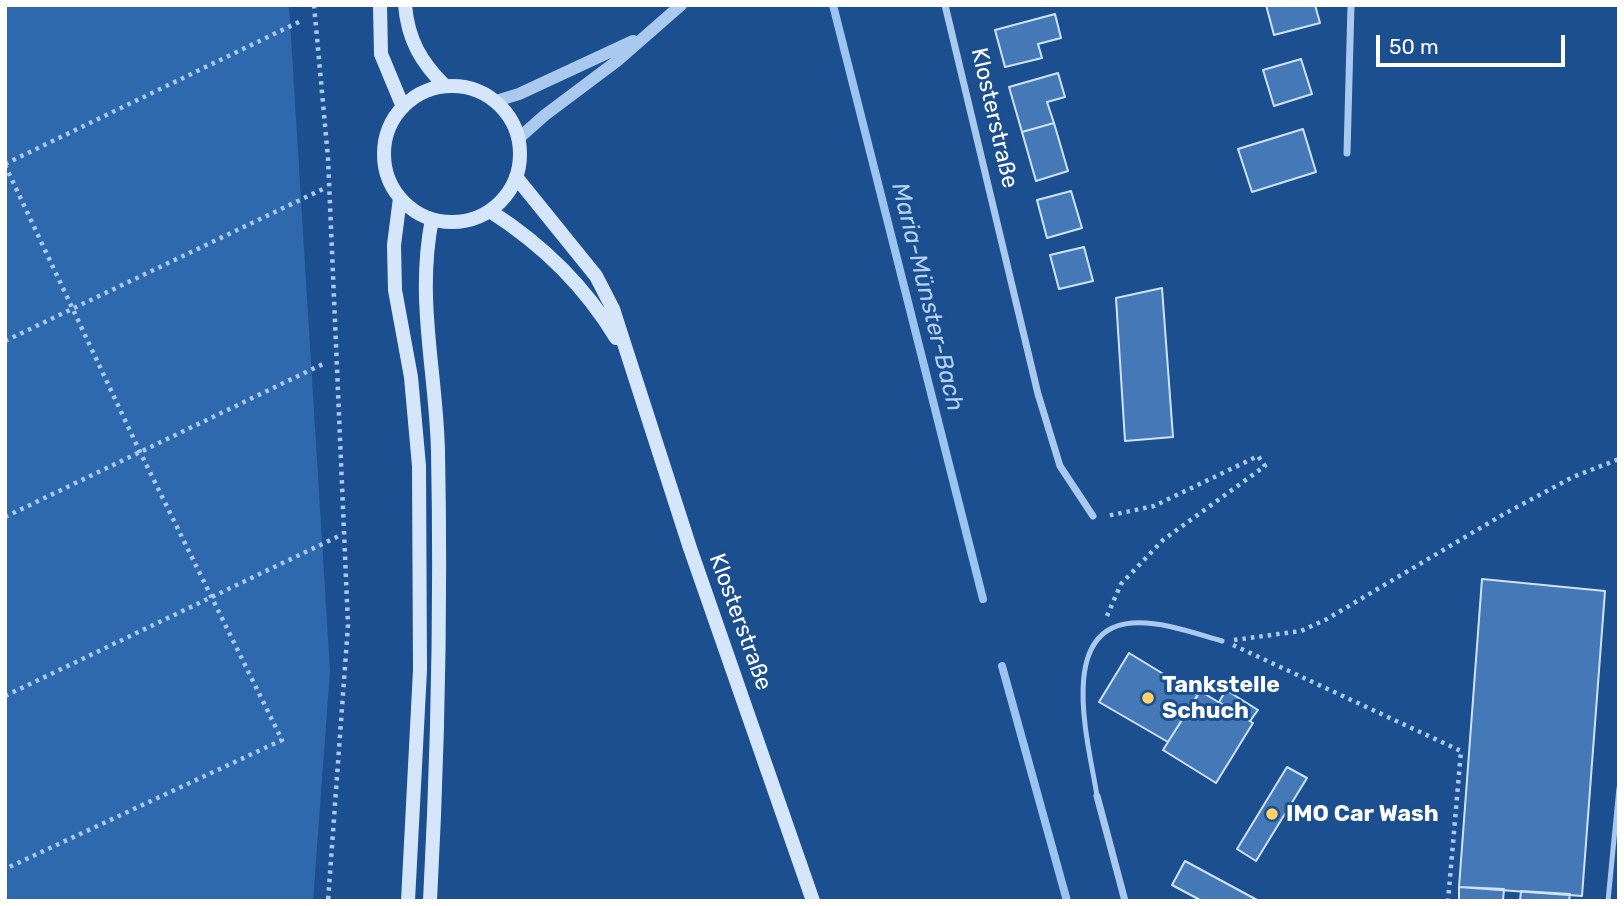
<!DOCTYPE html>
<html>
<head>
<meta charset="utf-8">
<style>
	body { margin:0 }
	#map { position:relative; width:1624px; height:906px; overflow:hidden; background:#1b4f8f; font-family:Rubik,sans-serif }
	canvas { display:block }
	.frame { position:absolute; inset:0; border:7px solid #fff; pointer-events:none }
	.scale { position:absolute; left:1376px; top:35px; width:189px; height:32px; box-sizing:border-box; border:4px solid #fff; border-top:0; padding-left:9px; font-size:21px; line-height:24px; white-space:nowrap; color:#fff; -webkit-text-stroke:5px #1b4f8f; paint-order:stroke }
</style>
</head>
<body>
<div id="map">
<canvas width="1624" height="906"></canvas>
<div class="frame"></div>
<div class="scale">50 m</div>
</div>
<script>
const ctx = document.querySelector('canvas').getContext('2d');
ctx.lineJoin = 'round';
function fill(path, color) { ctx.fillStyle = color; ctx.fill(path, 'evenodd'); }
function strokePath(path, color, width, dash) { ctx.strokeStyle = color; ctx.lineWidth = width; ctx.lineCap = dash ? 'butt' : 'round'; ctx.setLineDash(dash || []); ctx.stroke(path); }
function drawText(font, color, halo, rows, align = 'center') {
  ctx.font = font + ' Rubik,sans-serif'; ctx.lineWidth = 6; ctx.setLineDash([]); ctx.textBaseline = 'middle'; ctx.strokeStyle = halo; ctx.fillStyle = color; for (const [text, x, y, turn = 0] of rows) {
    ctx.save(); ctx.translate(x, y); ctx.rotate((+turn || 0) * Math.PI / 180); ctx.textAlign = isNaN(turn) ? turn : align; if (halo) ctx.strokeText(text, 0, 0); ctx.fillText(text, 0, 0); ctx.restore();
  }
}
fill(new Path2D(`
	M5,5H289L330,671L313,901H5Z`), '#2e69ad');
strokePath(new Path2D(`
	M833,5L983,599
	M1002,666L1067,901`), '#9cc4f0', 8);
const building = new Path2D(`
	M1266,5H1315L1320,23L1274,35Z
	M1055,14L1061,38L1038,44L1042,58L1005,67L995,30Z
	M1301,59L1312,94L1274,106L1263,70Z
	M1058,73L1065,97L1047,102L1054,123L1022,132L1009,87Z
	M1054,123L1068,171L1036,181L1022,132Z
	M1303,129L1316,172L1252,192L1238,149Z
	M1071,191L1082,228L1047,238L1037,200Z
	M1084,247L1093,281L1059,289L1050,255Z
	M1162,288L1173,437L1125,441L1116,298Z
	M1482,579L1605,591L1582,896L1459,887Z
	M1129,653L1198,695L1168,742L1099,702Z
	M1226,690L1258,710L1250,721L1219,702Z
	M1200,691L1253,723L1216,783L1163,750Z
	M1287,767L1307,778L1256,861L1237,849Z
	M1185,861L1259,901H1202L1172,885Z
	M1459,887L1504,889L1503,901H1459Z
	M1521,891L1570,894L1569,901H1520Z`);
fill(building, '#4478b7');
strokePath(building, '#cfe3fa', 2);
strokePath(new Path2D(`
	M314,5L328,158L348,625L328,901
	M5,164L303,20
	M5,165L140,452L282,740L5,869
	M5,341L323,189
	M5,517L323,364
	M1107,616L1121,584L1163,540L1265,466L1258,456L1154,506L1107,516
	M1234,640L1301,631L1327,619L1504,514L1573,477L1619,459
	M1233,645L1461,751L1448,901
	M5,696L339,536`), '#a9c9ee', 4.5, [3.5, 5]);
strokePath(new Path2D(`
	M1097,796C1090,748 1055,629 1132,623C1162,621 1194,633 1222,641
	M1608,901L1619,788`), '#a9c9ee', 5);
strokePath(new Path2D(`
	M945,5L1038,394L1060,466L1093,516
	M1347,153L1351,5
	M1097,796L1125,901`), '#a9c9ee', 7);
strokePath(new Path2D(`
	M496,101L519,94L633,41
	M519,138L545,115L617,61L681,5`), '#a9c9ee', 12);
strokePath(new Path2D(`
	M380,5L381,54L403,107
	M405,5C408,40 421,62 445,86
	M384 154a68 68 0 1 1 136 0a68 68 0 1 1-136 0Z
	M516,177L596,276L613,309L690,548L813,901
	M400,198L394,245L395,290L411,377L419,466L420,670L408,901
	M490,211C540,243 585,286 616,338
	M430,901C438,751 441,601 438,451C436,370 416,300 432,219`), '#d6e6fa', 14);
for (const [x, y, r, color] of [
	[1148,698,7,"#ffd166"],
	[1272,814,7,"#ffd166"]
]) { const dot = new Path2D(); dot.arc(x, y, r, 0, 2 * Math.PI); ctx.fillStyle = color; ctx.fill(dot); strokePath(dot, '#1b4f8f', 2.5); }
drawText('23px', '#fff', '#1b4f8f', [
	["Klosterstraße",994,118,77],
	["Klosterstraße",740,622,70]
]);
drawText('bold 23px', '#fff', '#1b4f8f', [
	["Tankstelle",1162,685],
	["Schuch",1162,711],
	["IMO Car Wash",1286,814]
], 'left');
drawText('italic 24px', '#b5d3f5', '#1b4f8f', [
	["Maria-Münster-Bach",927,297,76]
]);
</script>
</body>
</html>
